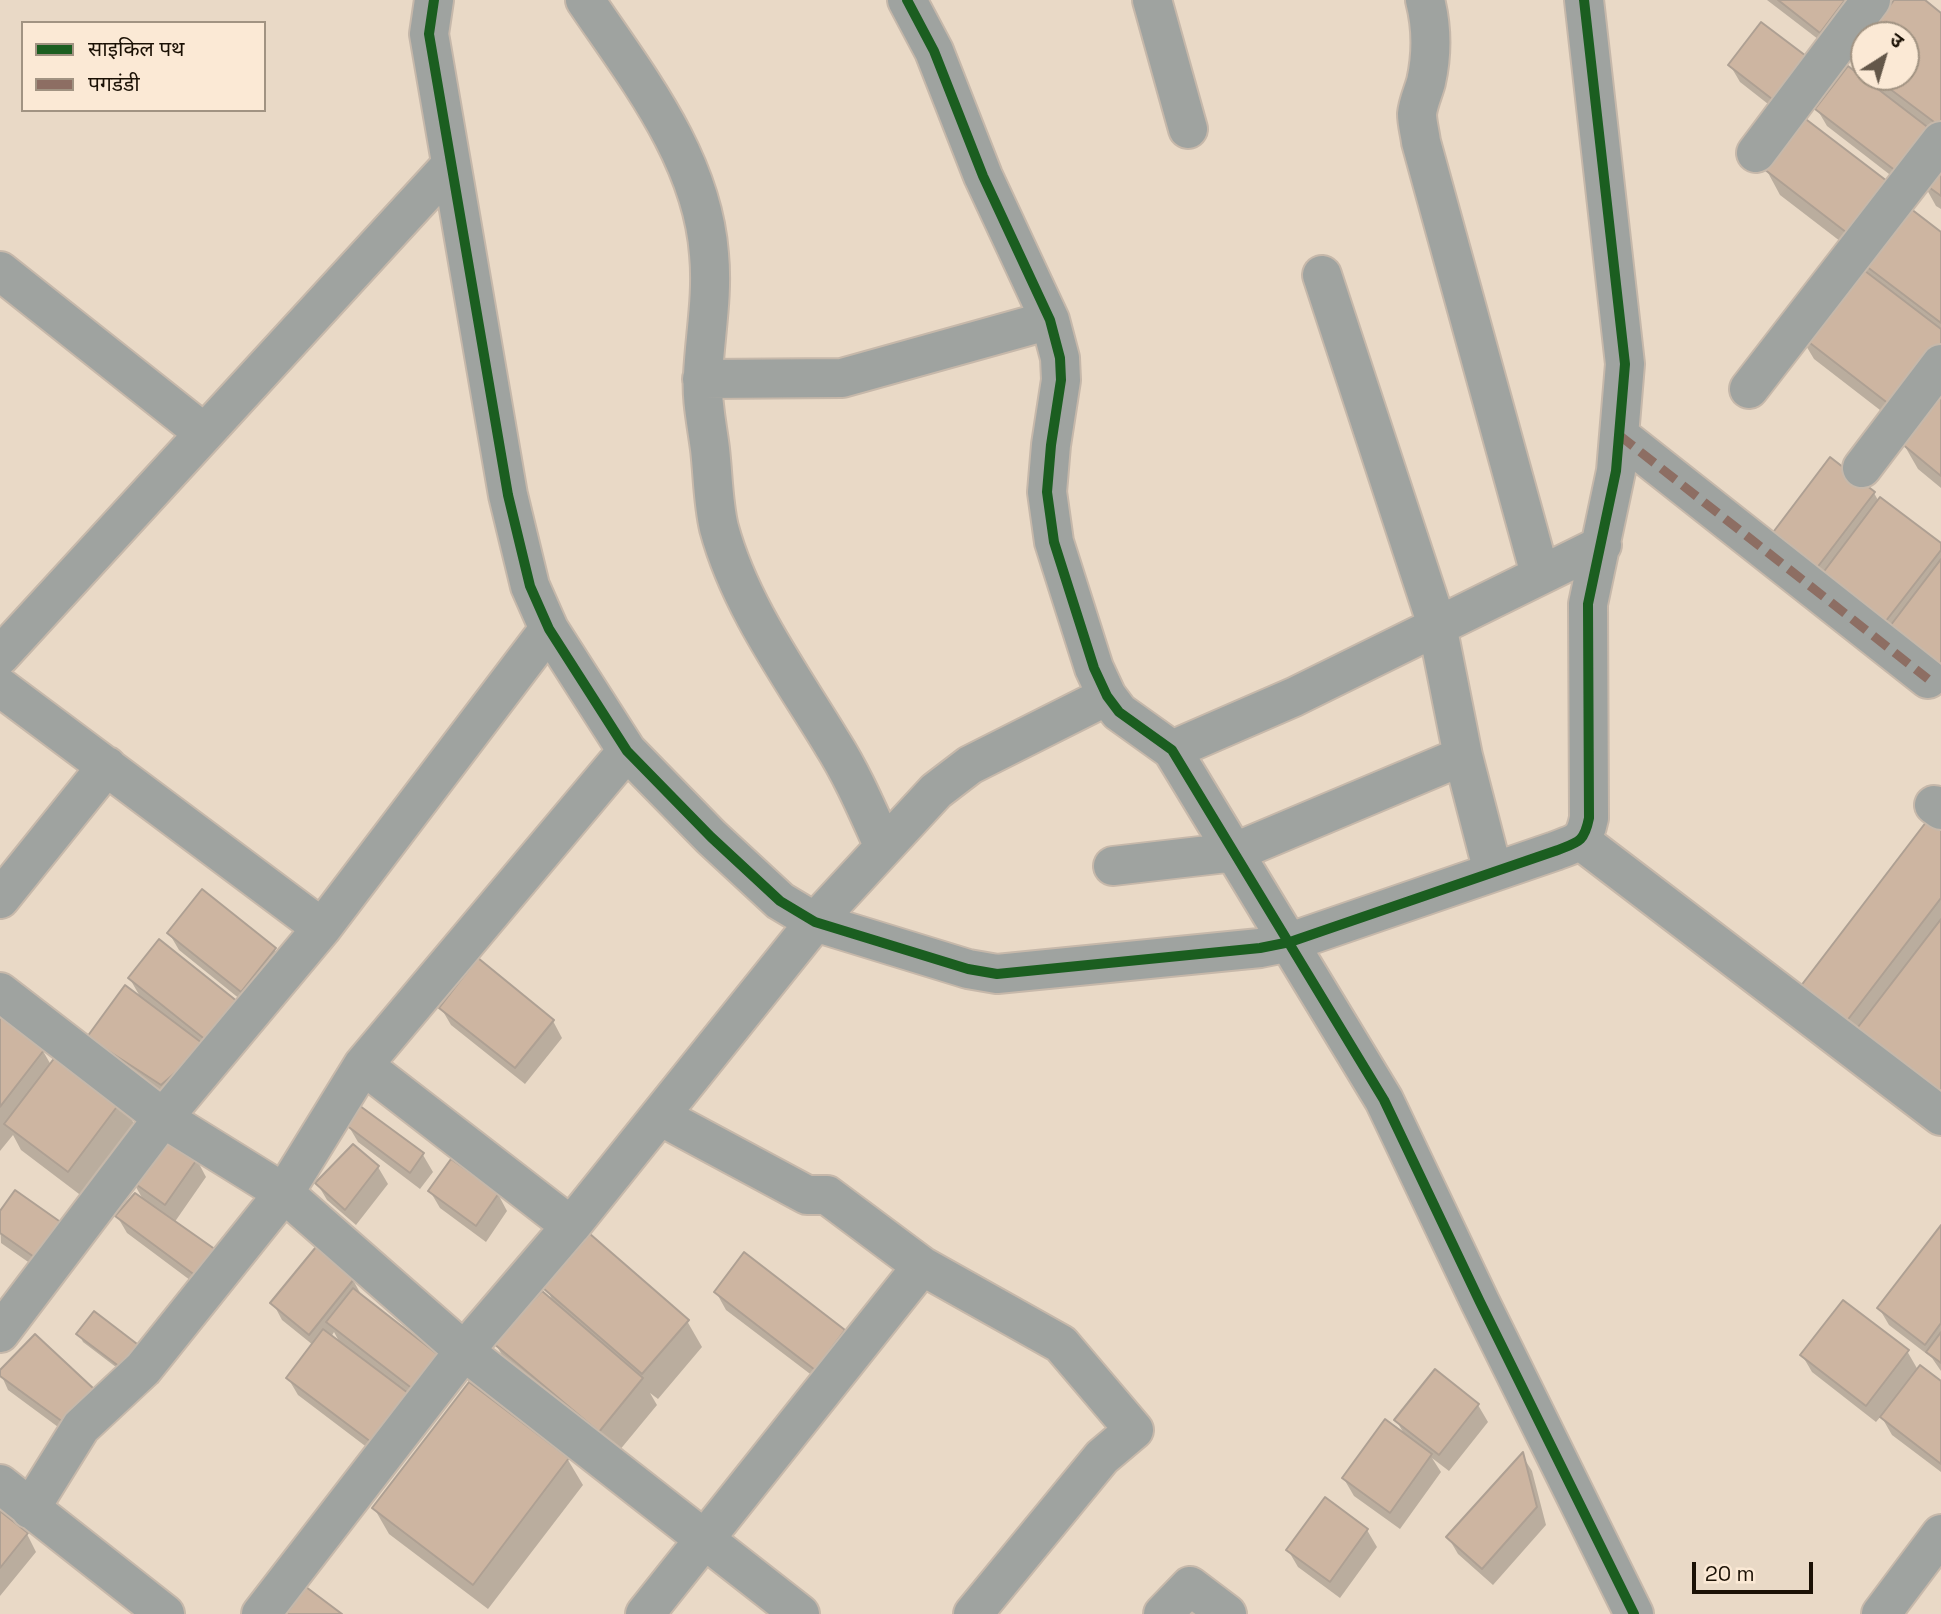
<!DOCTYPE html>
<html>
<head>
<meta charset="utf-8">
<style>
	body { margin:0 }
	#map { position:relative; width:1941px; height:1614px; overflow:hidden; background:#e9d9c6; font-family:"Space Grotesk","Noto Sans Devanagari",sans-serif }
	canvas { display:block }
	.legend { position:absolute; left:21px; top:21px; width:245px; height:91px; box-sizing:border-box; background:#fbe9d5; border:2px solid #a19382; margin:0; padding:9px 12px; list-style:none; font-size:21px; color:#1b1105 }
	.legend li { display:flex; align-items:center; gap:14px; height:35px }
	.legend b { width:35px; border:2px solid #a19382 }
	.north { position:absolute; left:1850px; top:21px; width:70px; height:70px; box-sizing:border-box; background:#fbe9d5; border:2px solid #a19382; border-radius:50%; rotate:37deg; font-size:19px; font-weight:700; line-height:28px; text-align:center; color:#1b1105 }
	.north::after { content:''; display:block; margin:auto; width:24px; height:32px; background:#635749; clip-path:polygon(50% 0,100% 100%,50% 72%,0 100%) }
	.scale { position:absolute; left:1692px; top:1562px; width:121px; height:32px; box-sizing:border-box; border:4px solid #1b1105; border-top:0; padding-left:9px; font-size:21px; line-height:24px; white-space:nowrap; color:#1b1105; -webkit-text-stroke:5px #fbe9d5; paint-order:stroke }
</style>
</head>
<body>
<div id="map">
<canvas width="1941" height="1614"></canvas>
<ul class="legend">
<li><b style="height:9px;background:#1b5e20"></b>साइकिल पथ</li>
<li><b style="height:9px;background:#8d6e63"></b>पगडंडी</li>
</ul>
<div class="north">उ</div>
<div class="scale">20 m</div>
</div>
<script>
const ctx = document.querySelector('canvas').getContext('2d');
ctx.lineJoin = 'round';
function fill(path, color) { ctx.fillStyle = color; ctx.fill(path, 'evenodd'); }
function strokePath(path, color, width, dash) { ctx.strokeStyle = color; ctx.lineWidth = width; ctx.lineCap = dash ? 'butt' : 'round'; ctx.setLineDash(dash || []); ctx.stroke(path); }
fill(new Path2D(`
	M1767,0H1845L1855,17L1831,49Z
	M1897,0H1922L1941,15V209L1936,206L1921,179L1911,191L1827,126L1817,109L1865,81L1852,59L1864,43V77H1906V35H1870Z
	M1762,24L1791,122L1740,82L1730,65Z
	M1766,169L1908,209L1941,234V488L1918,469L1903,443L1911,434L1814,359L1799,334L1870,277L1860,260L1862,258L1780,195Z
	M1874,493L1879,502L1941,546V686L1780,556Z
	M1941,821V1110L1814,1017Z
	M202,892L275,950L285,967L251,1008L179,950L169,933Z
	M130,979L237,1003L171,1101L99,1054L142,1000Z
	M441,1008L553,1021L562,1038L525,1084L451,1025Z
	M0,1017L43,1051L51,1065L121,1101L136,1127L83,1197L21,1150L13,1135L0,1151Z
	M361,1108L423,1155L433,1172L420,1189L358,1142L348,1125Z
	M353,1147L378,1167L388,1184L356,1225L327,1200L317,1183Z
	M197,1160L206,1177L174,1223L206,1292L127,1233L117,1216L145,1203L132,1180Z
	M430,1191L498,1194L507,1211L486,1242L440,1208Z
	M0,1214L54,1280L1,1243Z
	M1941,1228V1371L1932,1358L1889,1325L1879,1308Z
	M353,1280L363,1298L440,1358L385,1461L298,1395L288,1378L313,1345L282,1320L273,1303ZM334,1332L341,1345L331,1337Z
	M546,1288L687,1321L702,1347L658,1399L650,1393L657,1405L614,1457L510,1369L495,1343L554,1303Z
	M716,1292L844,1331L854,1348L826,1386L726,1310Z
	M94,1314L129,1377L83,1342L79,1334Z
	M1907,1351L1918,1370L1941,1383V1472L1892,1435L1881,1416L1876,1422L1812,1372L1802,1355Z
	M0,1372L103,1407L77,1441L8,1390Z
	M469,1384L568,1460L583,1485L488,1609L389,1534L374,1508Z
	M1478,1405L1488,1422L1449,1471L1432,1458L1441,1472L1400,1529L1354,1496L1344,1479L1406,1437L1396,1420Z
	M1522,1455L1532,1471L1546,1525L1493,1585L1458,1554L1448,1537Z
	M0,1513L27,1534L36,1552L0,1596Z
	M1367,1530L1377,1547L1340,1598L1298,1567L1288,1550Z`), '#0003');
const building = new Path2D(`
	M1778,0H1845L1820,33Z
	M1894,0H1925L1941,13V121L1938,125L1874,77H1906V35H1868Z
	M1761,22L1814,62L1781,106L1728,65Z
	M1864,40V69L1850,58Z
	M1848,66L1934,132L1901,175L1815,109Z
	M1803,117L1900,191L1860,243L1764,169Z
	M1941,151V196L1919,180Z
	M1902,202L1941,232V323L1858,260Z
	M1852,261L1941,329V346L1894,408L1797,333Z
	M1941,393V476L1901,443Z
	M1830,457L1875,492L1813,573L1768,539Z
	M1880,497L1941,543V550L1882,626L1819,578Z
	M1941,559V672L1884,634Z
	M1933,813L1941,819V898L1843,1026L1797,991Z
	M202,889L276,948L241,992L167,933Z
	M1941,919V1112L1848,1040Z
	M159,939L238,1002L207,1041L128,978Z
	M478,958L554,1020L515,1068L439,1008Z
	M125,985L206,1046L161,1085L87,1037Z
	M0,1015L44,1050L0,1107Z
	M59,1052L122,1100L68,1172L4,1124Z
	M360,1106L424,1153L410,1173L346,1125Z
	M164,1139L198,1158L165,1205L130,1180Z
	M353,1144L379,1166L345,1210L315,1183Z
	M451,1159L499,1193L476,1226L428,1191Z
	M15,1190L69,1228L44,1264L0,1233V1211Z
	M135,1193L216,1250L196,1276L115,1216Z
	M1941,1225V1323L1925,1345L1877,1308Z
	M590,1234L689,1320L642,1374L543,1288Z
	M316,1247L354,1279L309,1335L270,1303Z
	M744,1252L845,1330L815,1370L714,1292Z
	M353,1288L441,1357L414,1390L326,1322Z
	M542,1291L643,1378L599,1432L493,1343Z
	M1843,1300L1909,1350L1866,1406L1800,1355Z
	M94,1311L141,1347L124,1370L76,1334Z
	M323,1329L412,1396L375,1445L286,1378Z
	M1941,1332V1363L1926,1352Z
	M35,1334L94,1389L67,1425L0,1376V1370Z
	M1920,1365L1941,1381V1464L1880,1417Z
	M1435,1369L1479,1404L1439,1455L1394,1420Z
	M469,1382L569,1458L473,1585L372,1508Z
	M1385,1419L1432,1454L1390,1513L1342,1478Z
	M1523,1452L1537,1507L1482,1569L1446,1537Z
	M1325,1497L1368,1529L1330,1582L1286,1550Z
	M0,1511L28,1533L0,1568Z
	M306,1587L342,1614H286Z`);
fill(building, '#cdb5a1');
strokePath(building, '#aea093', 2);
const minor = new Path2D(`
	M434,0L429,34L508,495L530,586L549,629L627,751L711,837L780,901L815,922L968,969L997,974L1260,948L1290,942L1555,851C1578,842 1584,843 1589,818L1588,604L1616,471L1625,364L1584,0
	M585,0C637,77 702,158 709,254C713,295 705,335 703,375C701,399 707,425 710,449C713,475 713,503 719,528C740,606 791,675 832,743C853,776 868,812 884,847
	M907,0L934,51L983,176L1050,320L1060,358L1061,380L1051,445L1047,492L1054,542L1094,668L1107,696L1119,712L1172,750L1384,1100L1480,1302L1634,1614
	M1152,0L1188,129
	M1425,0C1432,27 1432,55 1426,82C1423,93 1418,103 1417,114C1417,123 1420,133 1421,142L1540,574
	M1756,153L1871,0
	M0,271L204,433
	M1322,275L1437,625L1463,756L1493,872
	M702,379L842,378L1050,320
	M1749,389L1941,141
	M1619,435L1928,679
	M1862,468L1941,364
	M0,656L451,165
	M0,687L322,928
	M1172,750L1294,697L1602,545
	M1934,805L1941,810
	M1581,841L1941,1116
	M1113,866L1235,852L1463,756
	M0,899L107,766
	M0,992L163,1118L284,1193L464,1351L800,1614
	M363,1065L571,1226
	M660,1116L807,1195H827L922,1266L1061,1344L1134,1430L1102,1457L973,1614
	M0,1333L163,1118L322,928L549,629
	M0,1484L165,1614
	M30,1509L81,1427L143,1369L284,1193L363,1065L627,751
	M261,1614L464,1351L571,1226L815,922L936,791L970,765L1107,696
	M645,1614L922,1266
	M1163,1614L1190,1586L1227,1614
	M1881,1614L1941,1534`);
strokePath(minor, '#c6b8aa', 42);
strokePath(minor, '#9fa3a0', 38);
strokePath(new Path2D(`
	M1619,435L1928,679`), '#8d6e63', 9, [18, 9]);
strokePath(new Path2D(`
	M434,0L429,34L508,495L530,586L549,629L627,751L711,837L780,901L815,922L968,969L997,974L1260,948L1290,942L1555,851C1578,842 1584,843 1589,818L1588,604L1616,471L1625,364L1584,0
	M907,0L934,51L983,176L1050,320L1060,358L1061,380L1051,445L1047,492L1054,542L1094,668L1107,696L1119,712L1172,750L1384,1100L1480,1302L1634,1614`), '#1b5e20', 10);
</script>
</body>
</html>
